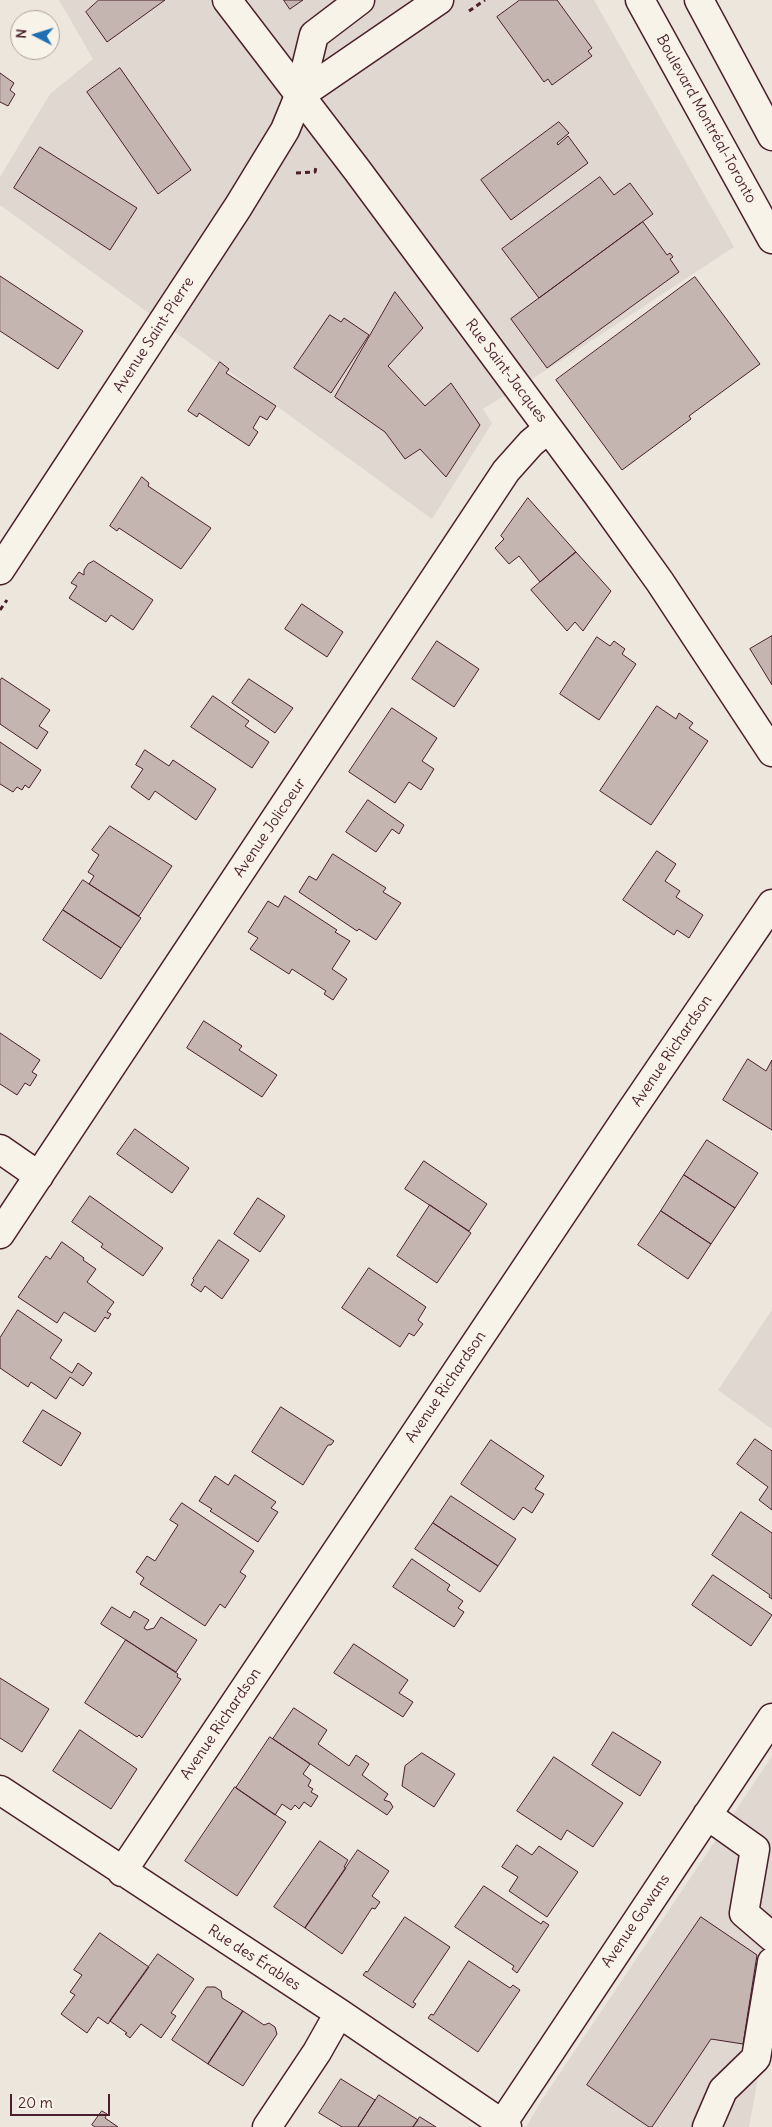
<!DOCTYPE html>
<html>
<head>
<meta charset="utf-8">
<style>
	body { margin:0 }
	#map { position:relative; width:772px; height:2127px; overflow:hidden; background:#ece6dd; font-family:Delius,sans-serif }
	canvas { display:block }
	.north { position:absolute; left:10px; top:10px; width:50px; height:50px; box-sizing:border-box; background:#f7f3e8; border:1px solid #b29e9c; border-radius:50%; rotate:275deg; font-size:14px; font-weight:700; line-height:20px; text-align:center; color:#4a1f2b }
	.north::after { content:''; display:block; margin:auto; width:18px; height:22px; background:#1f6fb2; clip-path:polygon(50% 0,100% 100%,50% 72%,0 100%) }
	.scale { position:absolute; left:10px; top:2094px; width:100px; height:22px; box-sizing:border-box; border:2px solid #4a1f2b; border-top:0; padding-left:6px; font-size:15px; line-height:18px; white-space:nowrap; color:#4a1f2b; -webkit-text-stroke:4px #f7f3e8; paint-order:stroke }
</style>
</head>
<body>
<div id="map">
<canvas width="772" height="2127"></canvas>
<div class="north">N</div>
<div class="scale">20 m</div>
</div>
<script>
const ctx = document.querySelector('canvas').getContext('2d');
ctx.lineJoin = 'round';
function fill(path, color) { ctx.fillStyle = color; ctx.fill(path, 'evenodd'); }
function strokePath(path, color, width, dash) { ctx.strokeStyle = color; ctx.lineWidth = width; ctx.lineCap = dash ? 'butt' : 'round'; ctx.setLineDash(dash || []); ctx.stroke(path); }
function drawText(font, color, halo, rows, align = 'center') {
  ctx.font = font + ' Delius,sans-serif'; ctx.lineWidth = 5; ctx.setLineDash([]); ctx.textBaseline = 'middle'; ctx.strokeStyle = halo; ctx.fillStyle = color; for (const [text, x, y, turn = 0] of rows) {
    ctx.save(); ctx.translate(x, y); ctx.rotate((+turn || 0) * Math.PI / 180); ctx.textAlign = isNaN(turn) ? turn : align; if (halo) ctx.strokeText(text, 0, 0); ctx.fillText(text, 0, 0); ctx.restore();
  }
}
fill(new Path2D(`
	M59,0H594L734,247L559,362L483,409L492,423L432,519L0,205V177L50,94L93,59Z
	M772,1310V1429L718,1390Z
	M772,1756V2001L749,2127H526L542,2100Z`), '#e0d7d0');
const building = new Path2D(`
	M99,0H165L107,42L86,12Z
	M284,0H303L290,9Z
	M520,0H557L592,48L588,51L592,56L552,85L548,79L544,82L497,17Z
	M120,68L191,170L158,194L87,92Z
	M0,73L14,83L10,90L15,94L8,106L0,102Z
	M559,122L569,133L557,143L558,145L568,136L588,163L511,220L481,180Z
	M40,147L137,208L110,250L14,188Z
	M600,177L614,195L630,183L653,214L539,298L502,249Z
	M643,222L667,255L670,253L673,257L670,259L679,272L547,368L511,319Z
	M0,276L83,331L58,369L0,331Z
	M695,277L760,364L689,416L691,419L622,470L556,380Z
	M395,292L423,328L388,366L425,406L451,383L480,425L446,477L420,449L405,459L385,432L335,397Z
	M330,315L341,322L344,318L369,335L331,393L294,368Z
	M220,362L229,369L226,373L276,406L267,420L260,416L253,428L258,432L249,446L199,413L197,417L188,411Z
	M142,477L149,483L148,486L211,528L181,569L119,528L117,531L110,526Z
	M528,498L576,552L540,582L519,556L509,564L495,548L504,539L501,536Z
	M576,552L611,591L583,631L575,622L567,631L531,590Z
	M94,561L153,600L133,630L111,615L106,622L69,598L77,586L71,583L79,572L84,575V570L88,564Z
	M302,604L343,632L327,657L285,629Z
	M772,636V685L750,649Z
	M597,637L610,646L614,641L625,649L622,654L636,664L599,720L560,694Z
	M437,641L479,669L454,707L412,679Z
	M2,678L50,710L39,726L48,732L37,749L0,724V681Z
	M249,679L293,708L275,733L232,703Z
	M213,696L249,721L245,726L269,742L252,768L191,727Z
	M657,706L676,719L679,713L693,723L689,728L708,741L651,825L600,791Z
	M392,708L437,738L422,761L434,769L421,790L409,782L395,803L349,772Z
	M0,742L41,770L29,788L25,785L22,790L17,787L13,792L0,784Z
	M145,750L169,766L173,760L216,789L196,820L155,791L149,800L131,787L143,769L136,765Z
	M368,800L404,825L399,834L392,829L376,852L346,832Z
	M110,826L172,866L139,916L89,884L94,876L88,872L99,855L92,850Z
	M657,851L676,864L665,881L680,891L676,897L703,915L689,938L677,930L674,935L623,900Z
	M333,854L386,888L383,892L401,903L376,940L359,929L357,931L299,892L309,876L316,880Z
	M83,880L141,918L121,948L63,910Z
	M285,896L337,930L335,932L350,941L332,969L347,979L333,1000L324,994L326,991L292,969L289,974L250,949L258,938L248,932L268,901L278,907Z
	M63,910L121,948L101,979L43,940Z
	M204,1021L242,1046L239,1050L277,1075L262,1097L187,1048Z
	M0,1033L40,1060L32,1072L37,1075L30,1086L25,1083L17,1095L0,1084Z
	M748,1059L766,1071L772,1060V1130L723,1100Z
	M135,1129L189,1168L172,1193L117,1154Z
	M707,1140L758,1173L735,1208L684,1175Z
	M424,1161L487,1204L469,1231L405,1189Z
	M684,1175L735,1208L711,1244L661,1211Z
	M90,1196L163,1248L143,1276L101,1247L103,1244L72,1222Z
	M258,1198L285,1216L260,1252L234,1234Z
	M430,1205L471,1233L437,1283L397,1256Z
	M661,1211L711,1244L688,1279L638,1245Z
	M219,1240L249,1260L222,1299L205,1286L201,1292L191,1285L194,1280L193,1279Z
	M62,1242L84,1258L83,1260L96,1269L87,1282L114,1302L107,1312L111,1314L108,1319L105,1317L95,1332L64,1312L57,1323L18,1297L46,1256L50,1259Z
	M369,1268L426,1307L418,1320L423,1324L414,1336L409,1333L400,1347L342,1308Z
	M18,1310L62,1340L50,1358L72,1373L78,1363L92,1373L83,1386L70,1377L56,1399L31,1382L28,1387L0,1368V1338Z
	M281,1407L334,1441L331,1445H328L303,1485L252,1452Z
	M43,1410L81,1433L61,1466L23,1442Z
	M755,1439L772,1451V1510L759,1500L768,1487L737,1464Z
	M491,1440L544,1476L535,1489L544,1494L532,1513L523,1507L514,1520L461,1484Z
	M235,1475L276,1502L271,1508L278,1512L258,1542L210,1511L212,1509L199,1501L215,1476L228,1485Z
	M451,1496L516,1539L498,1566L433,1523Z
	M182,1503L254,1551L240,1572L246,1576L225,1608L220,1604L205,1626L140,1584L144,1578L136,1572L147,1556L155,1561L178,1525L170,1520Z
	M741,1512L772,1533V1599L769,1597L770,1595L712,1555Z
	M433,1523L498,1566L480,1592L415,1549Z
	M412,1559L450,1585L447,1590L463,1601L458,1608L464,1612L454,1627L393,1587Z
	M713,1575L772,1615L751,1646L692,1605Z
	M112,1607L130,1618L134,1611L149,1620L144,1628L147,1630L154,1628L161,1617L197,1640L176,1672L101,1624Z
	M126,1640L178,1674L177,1677L181,1679L142,1738L139,1735L137,1737L85,1703Z
	M354,1644L408,1680L399,1693L413,1702L403,1717L334,1673Z
	M0,1678L49,1709L22,1752L0,1738Z
	M294,1708L327,1730L318,1744L349,1766L356,1755L369,1764L362,1775L388,1794L384,1800L390,1802L393,1807L387,1815L273,1739Z
	M80,1730L137,1769L111,1809L53,1771Z
	M613,1732L661,1762L640,1796L592,1765Z
	M270,1737L310,1764L303,1774L311,1780L308,1786L313,1789L311,1792L318,1796L311,1807L304,1802L299,1809L295,1805L291,1810L282,1804L275,1815L236,1788Z
	M422,1753L455,1774L434,1807L402,1786L405,1766Z
	M554,1757L623,1803L593,1847L567,1830L561,1840L517,1811Z
	M235,1787L286,1822L237,1896L185,1861Z
	M320,1841L348,1860L344,1867L346,1868L305,1928L274,1907Z
	M517,1845L532,1855L539,1846L578,1872L547,1917L509,1891L518,1877L502,1867Z
	M358,1850L389,1871L372,1896L380,1902L375,1909L372,1908L342,1954L305,1928Z
	M484,1886L541,1924L543,1921L549,1925L517,1973L512,1969L514,1966L455,1927Z
	M405,1917L450,1947L413,2002L416,2004L413,2008L363,1975L366,1971L367,1972Z
	M701,1917L757,1955L743,2044L711,2039L652,2127H649L587,2085Z
	M100,1933L149,1967L108,2024L98,2017L87,2033L61,2014L75,1995L70,1992L82,1975L74,1970Z
	M158,1954L194,1979L171,2013L176,2016L161,2038L141,2024L130,2038L125,2034L127,2033L110,2021Z
	M469,1961L510,1988L513,1985L520,1990L478,2052L428,2018L431,2014L433,2015Z
	M207,1987H215L221,1991L222,1998L243,2011L208,2064L172,2040Z
	M243,2011L264,2025L269,2023L275,2027L277,2034L243,2086L208,2064Z
	M341,2079L375,2100L358,2127H342L319,2113Z
	M379,2095L418,2120L413,2127H358Z
	M102,2111L107,2114L105,2118L118,2127H95L92,2125Z
	M420,2117L436,2127H413Z`);
fill(building, '#c4b5b0');
strokePath(building, '#4a1f2b', 1);
const minor = new Path2D(`
	M0,570L238,207L285,130L299,96
	M0,1149L39,1176
	M0,1234L506,471L531,443L548,429
	M0,1790L339,2013L507,2127
	M707,1815L755,1849L744,1913L772,1937
	M122,1872L631,1111L772,904
	M502,2124L772,1718
	M267,2127L317,2052L339,2013
	M707,2127L723,2090L756,2058L772,1962`);
const major = new Path2D(`
	M227,0L357,170L597,494L660,582L772,752
	M640,0L772,239
	M299,96L439,0
	M299,96L314,35L360,0`);
const highway = new Path2D(`
	M699,0L772,136`);
strokePath(minor, '#4a1f2b', 31);
strokePath(major, '#4a1f2b', 31);
strokePath(highway, '#4a1f2b', 31);
strokePath(new Path2D(`
	M469,11L485,0
	M296,173L315,172L316,167
	M0,610L7,600`), '#4a1f2b', 3, [5, 4]);
strokePath(minor, '#f7f3e8', 28);
strokePath(major, '#f7f3e8', 28);
strokePath(highway, '#f7f3e8', 28);
drawText('15px', '#4a1f2b', '#f7f3e8', [
	["Boulevard Montréal-Toronto",706,119,61],
	["Avenue Saint-Pierre",154,335,-57],
	["Rue Saint-Jacques",506,371,53],
	["Avenue Jolicoeur",270,828,-56],
	["Avenue Richardson",672,1051,-56],
	["Avenue Richardson",446,1387,-56],
	["Avenue Richardson",221,1724,-56],
	["Avenue Gowans",636,1921,-56],
	["Rue des Érables",254,1958,33]
]);
</script>
</body>
</html>
